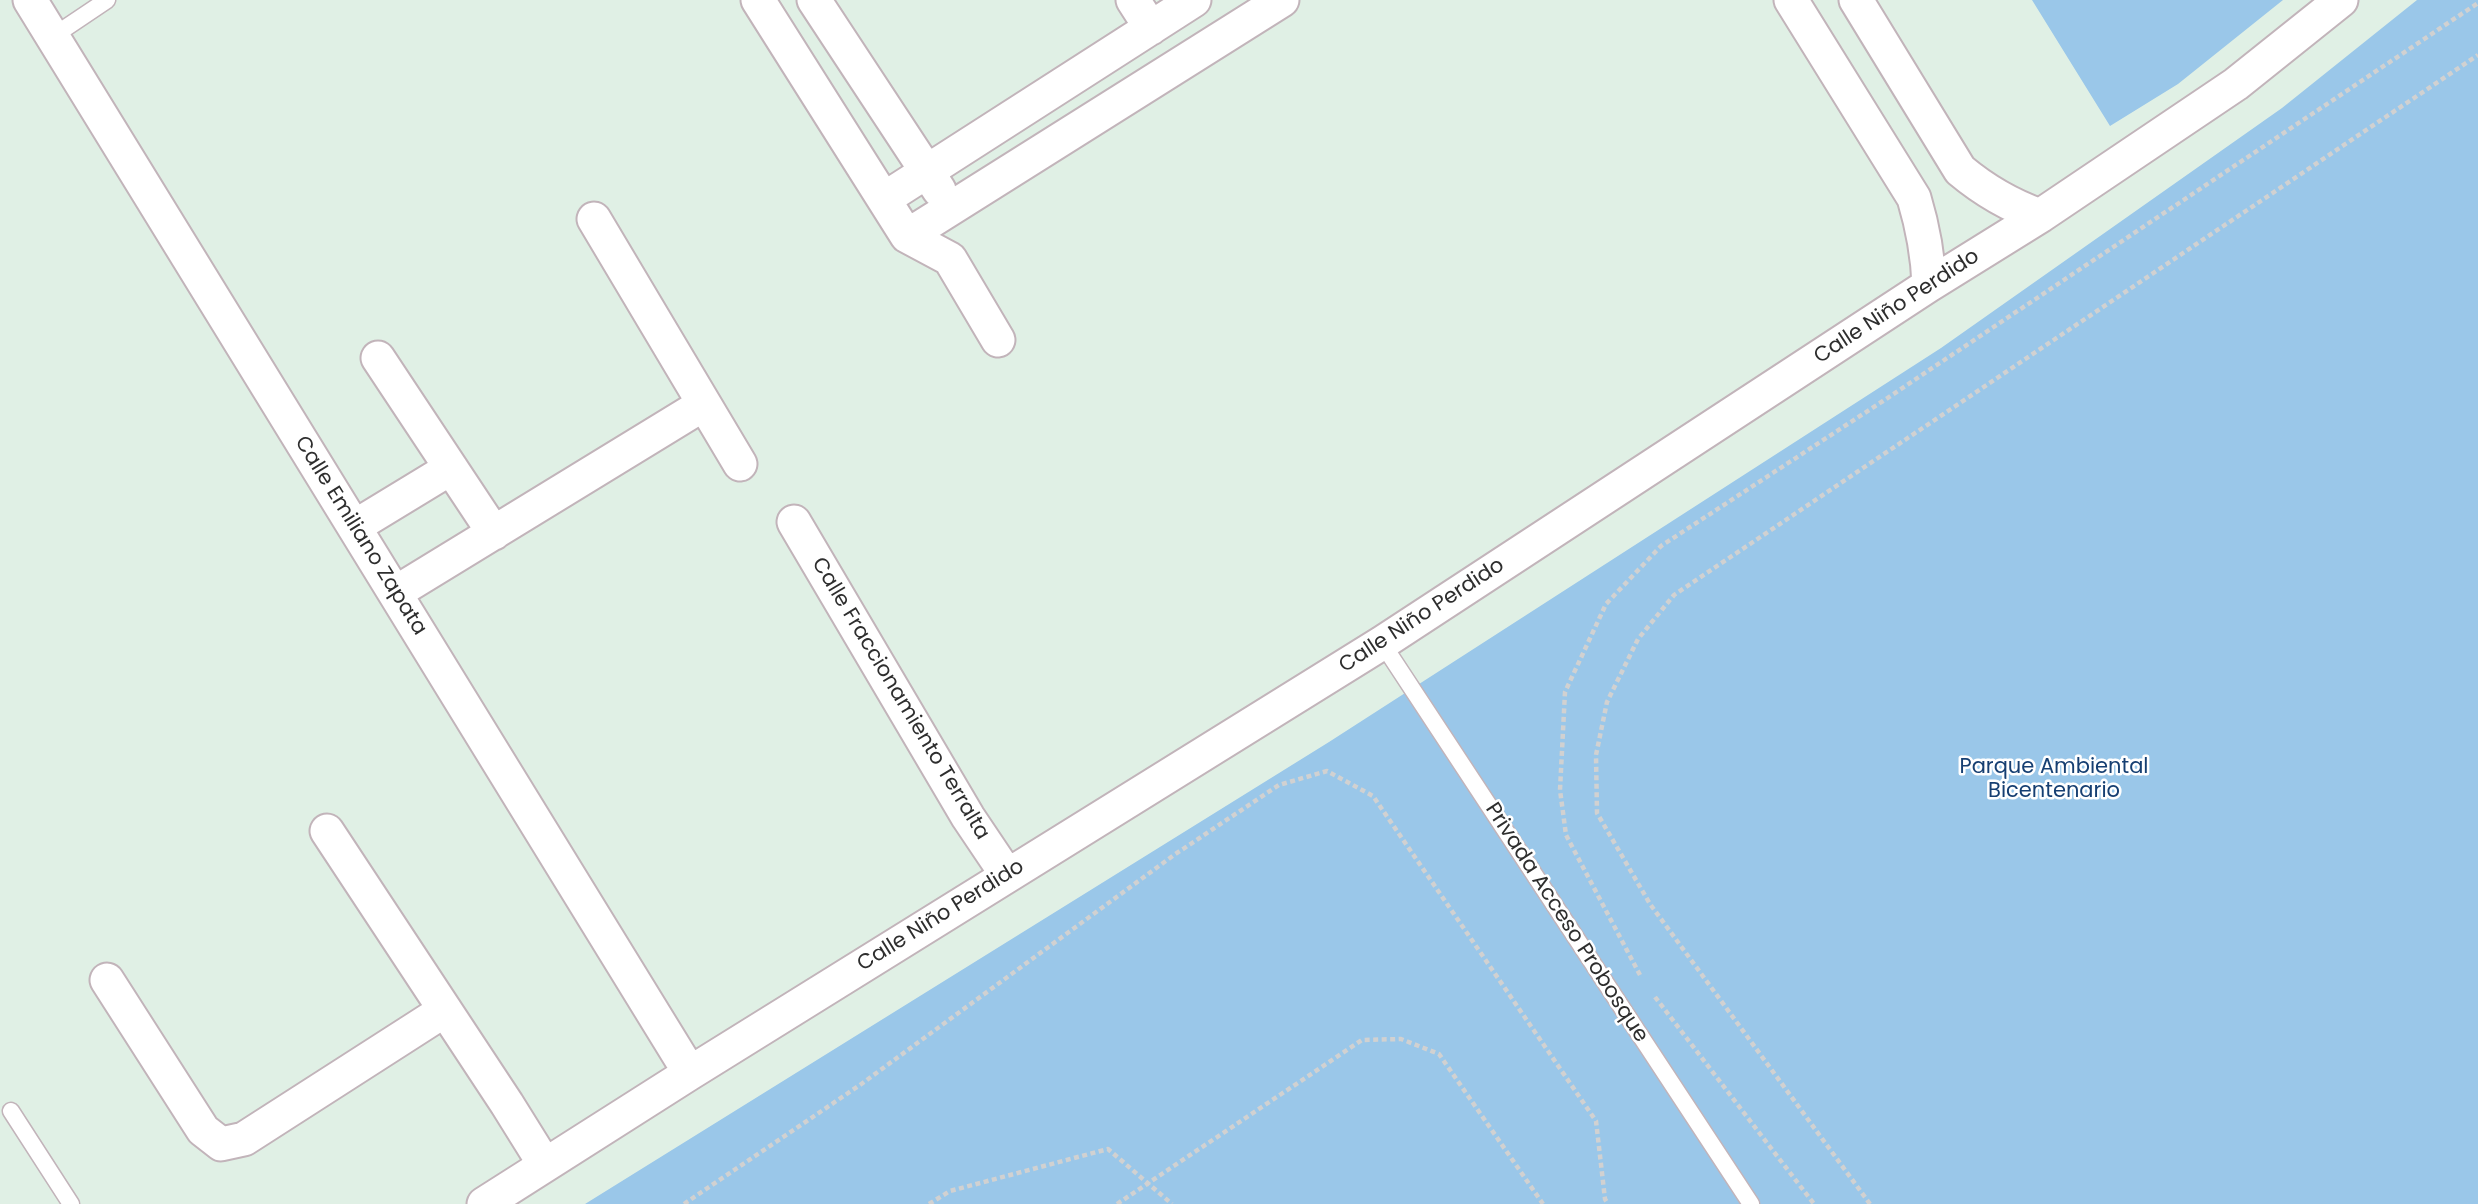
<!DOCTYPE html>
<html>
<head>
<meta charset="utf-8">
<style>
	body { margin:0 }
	canvas { display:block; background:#e0f0e5 }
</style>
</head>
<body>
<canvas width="2478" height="1204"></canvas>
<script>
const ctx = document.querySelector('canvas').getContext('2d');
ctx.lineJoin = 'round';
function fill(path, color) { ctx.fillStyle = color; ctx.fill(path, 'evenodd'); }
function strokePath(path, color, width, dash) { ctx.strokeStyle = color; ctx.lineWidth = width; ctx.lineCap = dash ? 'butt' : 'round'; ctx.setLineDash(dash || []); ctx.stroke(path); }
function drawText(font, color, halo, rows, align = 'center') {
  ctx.font = font + ' Poppins,sans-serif'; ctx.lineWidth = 5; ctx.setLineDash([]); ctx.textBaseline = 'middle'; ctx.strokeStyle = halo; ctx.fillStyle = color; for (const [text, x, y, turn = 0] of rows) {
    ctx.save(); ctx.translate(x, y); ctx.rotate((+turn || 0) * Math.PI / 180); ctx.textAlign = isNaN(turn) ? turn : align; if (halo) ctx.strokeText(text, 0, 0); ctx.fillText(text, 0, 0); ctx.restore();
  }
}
fill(new Path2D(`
	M2032,0H2283L2178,84L2110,126Z
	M2417,0H2478V1204H585L1329,742L1941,348L2282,108Z`), '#9ac7e9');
const lane = new Path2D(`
	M52,37L107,0
	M1382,643L1751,1204
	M11,1111L71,1204`);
const street = new Path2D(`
	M30,0L690,1073
	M758,0L907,236L950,259L998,340
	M814,0L939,190
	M1133,0L1151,28
	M1791,0L1914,198C1923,228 1928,255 1929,285
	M1856,0L1960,170C1985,191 2009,205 2040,216
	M884,199L1194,0
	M594,219L740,464
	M907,236L1282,0
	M378,358L494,533
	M794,522L968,817L1007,875
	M354,527L451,468
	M395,593L704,404
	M327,831L507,1104L545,1165
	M107,980L203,1130L221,1144L244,1139L445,1010
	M484,1204L690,1073L1382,643L1929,285L2040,216L2236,84L2341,0`);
strokePath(lane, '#c2b4ba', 19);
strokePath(street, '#c2b4ba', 37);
strokePath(new Path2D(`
	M1640,975L1566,835L1560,790L1565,692L1606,604L1661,546L1883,401L2478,3
	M1655,997L1814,1204
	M684,1204L860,1085L1174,855L1279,785L1327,771L1373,796L1596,1121L1605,1199L1608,1204
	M929,1204L950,1191L1108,1149L1172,1204
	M1117,1204L1362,1040L1401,1039L1439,1054L1543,1204
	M1870,1204L1650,904L1597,813L1596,755L1607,702L1638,639L1674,595L2478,55`), '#d1d1d1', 4.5, [5, 3.5]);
strokePath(lane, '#fff', 16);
strokePath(street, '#fff', 33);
drawText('21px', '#2e2e2e', '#fff', [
	["Calle Niño Perdido",1897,307,-33],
	["Calle Emiliano Zapata",360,536,58],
	["Calle Niño Perdido",1422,616,-33],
	["Calle Fraccionamiento Terralta",900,699,59],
	["Calle Niño Perdido",941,916,-32],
	["Privada Acceso Probosque",1566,923,57]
]);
drawText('21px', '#163f72', '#fff', [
	["Parque Ambiental",2054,768],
	["Bicentenario",2054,792]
]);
</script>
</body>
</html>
